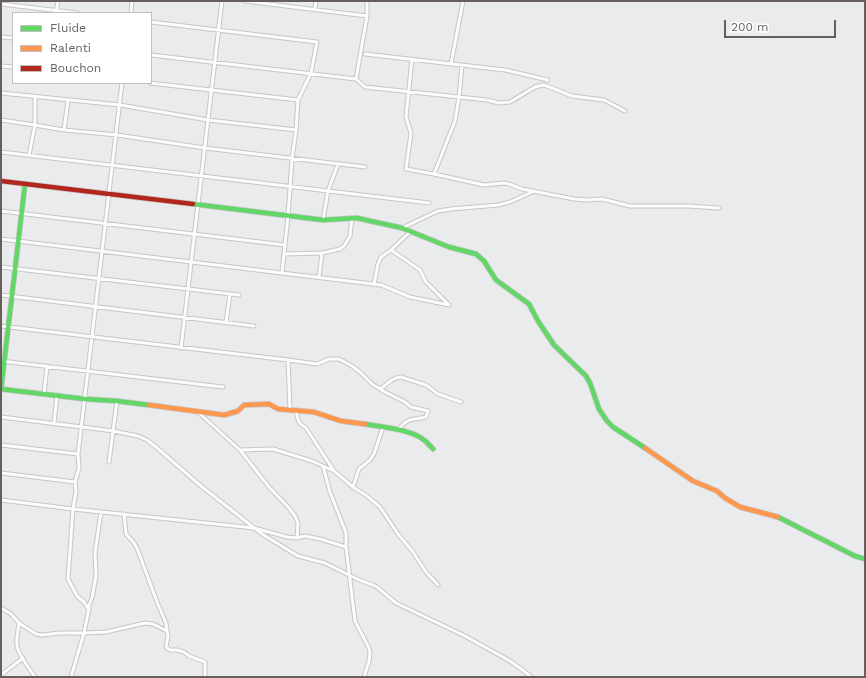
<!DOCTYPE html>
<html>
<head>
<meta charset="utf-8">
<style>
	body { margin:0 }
	#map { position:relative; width:866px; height:678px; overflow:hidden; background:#e9ebed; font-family:"Work Sans",sans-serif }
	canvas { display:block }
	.frame { position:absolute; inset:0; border:2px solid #665f5e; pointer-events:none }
	.legend { position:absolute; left:12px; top:12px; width:140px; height:72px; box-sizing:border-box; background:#fff; border:1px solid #c2bfbf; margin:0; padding:5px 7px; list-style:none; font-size:12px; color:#665f5e }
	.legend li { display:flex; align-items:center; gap:8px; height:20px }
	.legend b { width:20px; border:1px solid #c2bfbf }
	.scale { position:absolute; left:724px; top:20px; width:112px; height:18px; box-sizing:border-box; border:2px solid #665f5e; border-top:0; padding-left:5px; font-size:12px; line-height:14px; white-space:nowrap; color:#665f5e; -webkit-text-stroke:3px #fff; paint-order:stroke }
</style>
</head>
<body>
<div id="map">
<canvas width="866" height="678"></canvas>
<div class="frame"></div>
<ul class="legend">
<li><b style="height:5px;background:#63d668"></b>Fluide</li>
<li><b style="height:5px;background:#ff974d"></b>Ralenti</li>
<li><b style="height:5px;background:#b3261e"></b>Bouchon</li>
</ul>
<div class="scale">200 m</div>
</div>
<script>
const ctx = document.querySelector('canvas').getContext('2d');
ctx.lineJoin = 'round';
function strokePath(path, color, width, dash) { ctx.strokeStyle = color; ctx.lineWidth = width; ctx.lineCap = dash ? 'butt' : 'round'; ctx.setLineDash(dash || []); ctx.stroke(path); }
const street = new Path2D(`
	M245,1L367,16
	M1,4L77,13
	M315,9L316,1
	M56,13L58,1
	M131,13L132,1
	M151,22L317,42L311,73L298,100L296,130L292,159L288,216L282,273
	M1,37L13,38
	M365,54L505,70L548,80
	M151,55L356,79L365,87L487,100L499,103L510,102L535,87L543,85L547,86L572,96L604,100L625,111
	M412,59L406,117L411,133L406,169L434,174L484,185L504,183L509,184L522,189L527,190L574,199L587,200L602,199L630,206H688L719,208
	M451,64L463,1
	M1,66L13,67
	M356,79L367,16V1
	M150,83L298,100
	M1,93L120,105L208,120L296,130
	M1,120L35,125L64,130L117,135L205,148L365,167
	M64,130L68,100
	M1,152L429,203
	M29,155L35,125V97
	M434,174L455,121L459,97L462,65
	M1,211L285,245
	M323,220L328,191L338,164
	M402,228L438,211L451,209L498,205L510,202L532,192
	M1,239L381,285L410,297L449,305
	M391,250L420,270L426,282L449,305
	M285,254L322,253L340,249L344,246L350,236L352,218
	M1,267L239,295
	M319,277L322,253
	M374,284L378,264L381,257L391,250L411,231
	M1,295L254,326
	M226,322L230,294
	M1,326L288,360
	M181,348L222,1
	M1,361L223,387
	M380,389L392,380L396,378L401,377L426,385L438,394L461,402
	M44,394L47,366
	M290,410L288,360L317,364L329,359H339L352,366L360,372L372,384L385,392L405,402L411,407L428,411L426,417C413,420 408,417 399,429
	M296,411C299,422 297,422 306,428L334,471
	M199,413L240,450L273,449L312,461L334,471L347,482L353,487L367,496L380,507L398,534L413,552L426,572L438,585
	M1,417L82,427L113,431L138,436L147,440L156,447L201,486L262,534L298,556L325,563L357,579L373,585L377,587L396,603L465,636L510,661L524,671L531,677
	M54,423L57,395
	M1,445L78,454
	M240,450L269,487L289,508L295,516L298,523L297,538
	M109,462L117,401
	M323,466L330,492L346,533V547L355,621L369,648L370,653L369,661L364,677
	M1,473L75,482
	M353,487L359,469L370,460L374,454L383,427
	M1,500L73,509L254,528L287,537L297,538L305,536L320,539L346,547
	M124,514L126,534L134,543L137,548L157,602L166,623L167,631
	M1,608L11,614L19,623L36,634L42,635L60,633H84L106,632L145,623L153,624L167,631L168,636L166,647L170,650H177L184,652L189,656L205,662V675
	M89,610L84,602L77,596L68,579L73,509L76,491L75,482L79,468L78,454L122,83
	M19,623C18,630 16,638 17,646C19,656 29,668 35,677
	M1,675L23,658
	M71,677L84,633L89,608V605L92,598L96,576L95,553L101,512`);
const fast = new Path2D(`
	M25,184L1,389L85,399L117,401L149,405
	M193,204L323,220L357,218L402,228L449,247L476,254L484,261L496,280L529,304L538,321L554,345L586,376L590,383L599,409L607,421L613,427L645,448
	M365,424C382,427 410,429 424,440C427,442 430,446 433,449
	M778,517L855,556L865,559`);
const slow = new Path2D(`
	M149,405L224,415L238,411L244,405L269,404L278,409L314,412L341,421L365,424
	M645,448L693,481L717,491L725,498L740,507L778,517`);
const jam = new Path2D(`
	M1,181L193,204`);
strokePath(street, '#c7c6c7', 5);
strokePath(fast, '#c8c7c7', 6);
strokePath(slow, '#c8c7c7', 6);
strokePath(jam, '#c8c7c7', 6);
strokePath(street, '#fcfcfc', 3);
strokePath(fast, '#63d668', 4.5);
strokePath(slow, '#ff974d', 4.5);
strokePath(jam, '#b3261e', 4.5);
</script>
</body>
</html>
